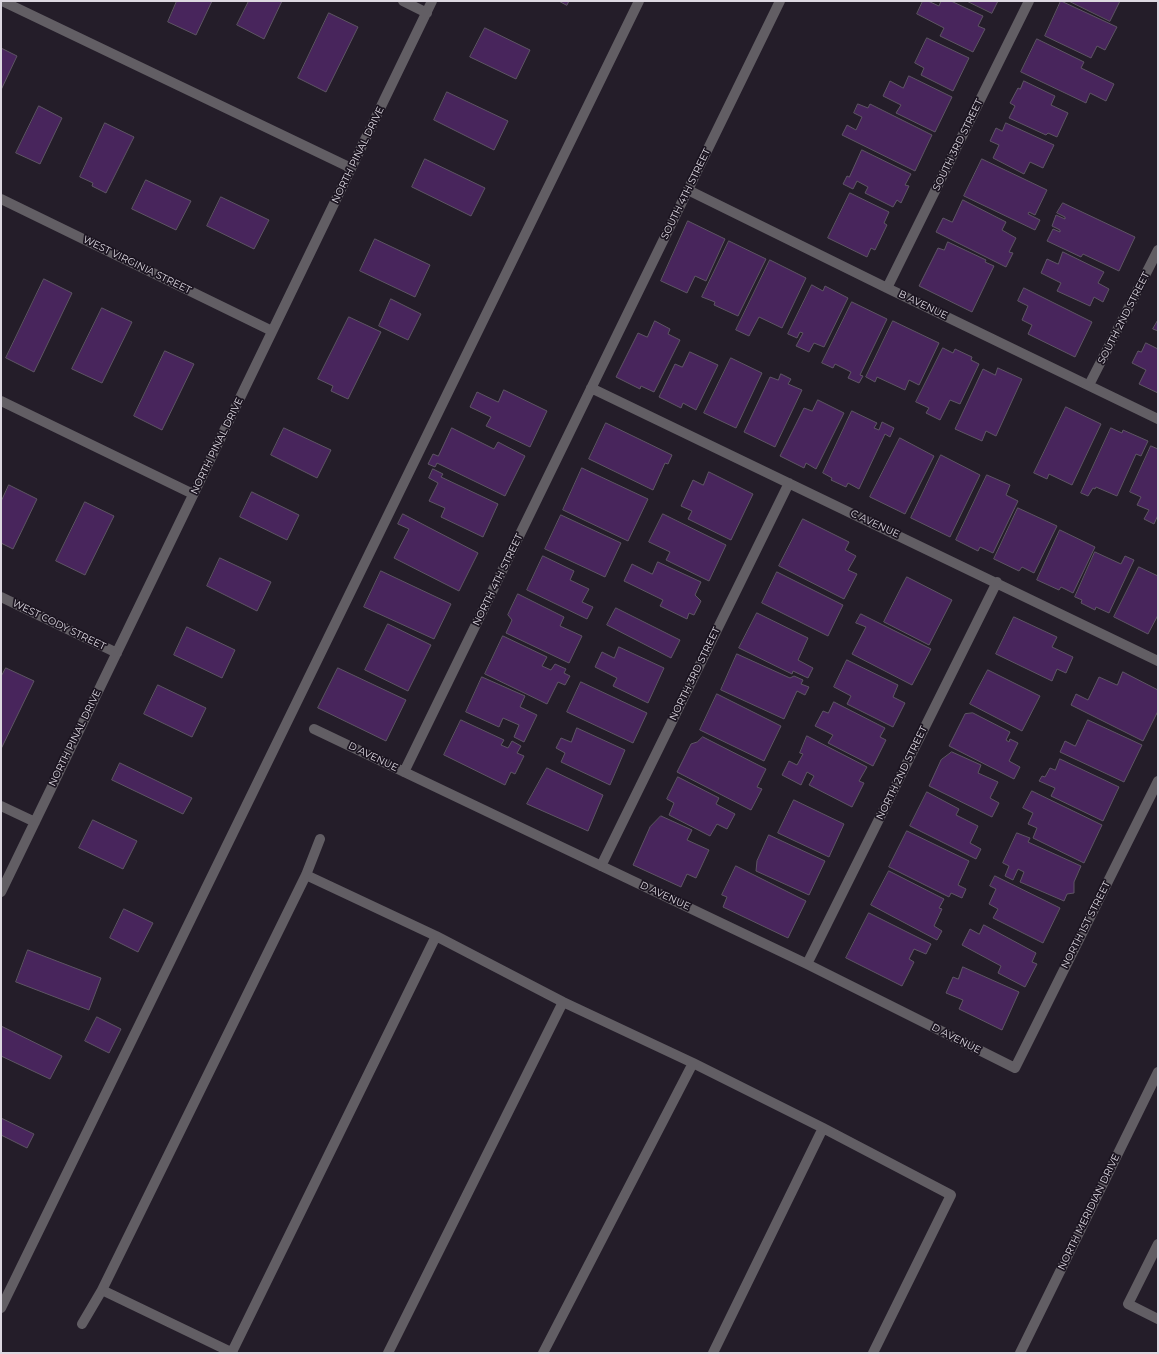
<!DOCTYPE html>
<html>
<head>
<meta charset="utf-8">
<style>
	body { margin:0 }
	#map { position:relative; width:1159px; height:1354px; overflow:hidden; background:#241d29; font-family:Montserrat,sans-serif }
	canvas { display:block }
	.frame { position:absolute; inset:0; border:2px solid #ddd8e1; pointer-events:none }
</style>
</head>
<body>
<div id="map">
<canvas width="1159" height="1354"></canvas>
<div class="frame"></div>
</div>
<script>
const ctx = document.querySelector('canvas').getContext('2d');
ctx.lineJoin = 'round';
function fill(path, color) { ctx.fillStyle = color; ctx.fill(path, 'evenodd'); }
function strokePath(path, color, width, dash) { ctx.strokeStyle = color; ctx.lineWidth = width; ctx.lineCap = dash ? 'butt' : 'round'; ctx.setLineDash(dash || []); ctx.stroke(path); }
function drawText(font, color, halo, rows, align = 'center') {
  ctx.font = font + ' Montserrat,sans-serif'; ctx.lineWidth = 3.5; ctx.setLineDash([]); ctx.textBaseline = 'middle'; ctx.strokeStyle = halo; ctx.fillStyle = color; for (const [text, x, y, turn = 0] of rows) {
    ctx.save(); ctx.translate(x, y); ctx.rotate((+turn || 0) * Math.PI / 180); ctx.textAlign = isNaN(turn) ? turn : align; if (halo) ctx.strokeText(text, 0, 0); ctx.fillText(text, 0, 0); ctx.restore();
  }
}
const building = new Path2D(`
	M177,1H212L196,35L168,22Z
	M249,1H282L264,39L237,25Z
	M559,1H569L567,5Z
	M923,1H928L939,6L941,1H951L983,16L978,26L985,29L973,52L940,36L944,28L917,14Z
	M967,1H998L992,13Z
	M1061,1L1117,27L1105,50L1097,46L1091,58L1045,36Z
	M1069,1H1120L1110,21Z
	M329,13L358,27L326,92L298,78Z
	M485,28L530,50L516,79L470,57Z
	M927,38L969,58L953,91L921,75L924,68L915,63Z
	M1037,39L1084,62L1081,68L1114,84L1106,101L1090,93L1086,103L1021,72Z
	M1,48L17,56L1,90Z
	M909,76L952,97L935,132L896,113L901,105L883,96L890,81L903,88Z
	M1024,81L1055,96L1051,105L1068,113L1057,137L1048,133L1046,135L1009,118L1015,106L1010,103L1018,88L1020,89Z
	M447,92L508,121L494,150L434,120Z
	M858,104L868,108L870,104L932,135L915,171L842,135L847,125L856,130L862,117L854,113Z
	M39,106L62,118L40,164L16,153Z
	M105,123L134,137L106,193L92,186L93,183L80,177Z
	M1006,123L1054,145L1043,168L1030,162L1024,174L993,158L999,145L990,141L996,128L1002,131Z
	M862,150L911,174L905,185L909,186L901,203L897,200L893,207L865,193L868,187L857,181L853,189L843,184L847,176L849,177Z
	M425,159L485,188L471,216L412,187Z
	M982,159L1047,190L1035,215L1029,212L1028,214L1040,220L1035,230L964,196Z
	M146,180L191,201L176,230L132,209Z
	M850,193L889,212L884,223L887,225L875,250L871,248L867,257L828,238Z
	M221,197L269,220L254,249L207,226Z
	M963,200L1006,222L1002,230L1016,238L1009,252L1013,253L1006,267L936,232L943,218L952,222Z
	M1063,203L1135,237L1119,271L1083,254L1081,257L1047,241L1053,229L1060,232V230L1052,226L1056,215L1065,219V217L1057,213Z
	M688,221L725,239L706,281L695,276L687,293L661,281Z
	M375,239L430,265L415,297L360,271Z
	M729,241L766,259L738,316L714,305L715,302L702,297Z
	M948,242L986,260L985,262L994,266L972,312L919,286L938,248L944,250Z
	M1063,252L1104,272L1098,283L1109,289L1103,302L1094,297L1090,306L1057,291L1061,283L1041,273L1047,259L1058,264Z
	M770,260L806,278L782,328L759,317L749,336L736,330Z
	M44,279L72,293L34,372L6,358Z
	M812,285L823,291L825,286L848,298L824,347L814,343L809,352L796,346L803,333L800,332L797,338L788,334Z
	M1024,288L1092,322L1075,357L1028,334L1032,325L1022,320L1028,306L1018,301Z
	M391,299L421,314L408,340L379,326Z
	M852,302L887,319L860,375L863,376L859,383L848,378L851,372L835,364L833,368L822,363Z
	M102,308L132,322L102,383L72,369Z
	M349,317L381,332L348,399L331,391L333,386L318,379Z
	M1158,320V331L1153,329Z
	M655,321L670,329L668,334L680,340L654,392L641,386L640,389L616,377L638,333L647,337Z
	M893,321L939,343L919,385L909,380L905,390L877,377L875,382L866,377Z
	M1146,343L1158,349V393L1139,384L1146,370L1132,363L1138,351L1141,352Z
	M943,348L953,353L955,349L972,357L971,360L979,364L960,404L950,400L940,420L926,413L929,408L916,402Z
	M165,351L194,364L162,430L134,416Z
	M690,352L718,365L696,410L683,403L681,408L659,397L675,364L682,367Z
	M731,358L762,373L736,428L704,413Z
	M998,368L1022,379L996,436L986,431L982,441L955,429L983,369L995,375Z
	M781,374L791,379L788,384L802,390L775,447L744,432L770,377L778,380Z
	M504,390L547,411L530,447L486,426L491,417L470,407L477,392L498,402Z
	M818,400L844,413L816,469L806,463L804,468L780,456L804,408L812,411Z
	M1066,407L1101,424L1072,485L1049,474L1047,479L1034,473Z
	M852,411L877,423L874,428L879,430L882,422L894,428L890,437L885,434L859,489L848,483L846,487L831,480L832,478L823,473Z
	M606,423L672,455L668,464L665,463L653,490L589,459Z
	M284,428L331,450L317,478L271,455Z
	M452,428L494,449L498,442L525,456L505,496L437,463L435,467L428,464L433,454L438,456Z
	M1111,428L1122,433L1123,430L1148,441L1141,456L1136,454L1117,496L1096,487L1095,489L1093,488L1088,496L1081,493Z
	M900,438L934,456L905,514L870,497Z
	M1151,446L1158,449V515L1154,524L1144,519L1149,510L1137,505L1141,497L1130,492Z
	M941,455L980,475L950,537L911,518Z
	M582,468L648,499L628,541L563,510Z
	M433,469L443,474L441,477L498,504L483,537L441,517L445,508L429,501L438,483L429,478Z
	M709,472L753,494L731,540L688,519L692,511L681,506L693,480L703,485Z
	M987,475L1010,485L1006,495L1018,501L993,553L980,547L978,551L956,540Z
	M9,485L37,499L13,549L1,543V502Z
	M252,492L299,515L287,540L240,517Z
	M85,502L114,516L85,575L56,561Z
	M1018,508L1057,526L1034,573L1022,567L1019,571L994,559Z
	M403,514L478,553L459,591L394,558L409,529L398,524Z
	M663,514L726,545L709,581L666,560L670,552L649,542Z
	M561,515L621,543L605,577L545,549Z
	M803,519L849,542L845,550L856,556L848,570L857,574L844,599L779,566Z
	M1060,530L1095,547L1073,593L1061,587L1059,590L1037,580Z
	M1095,552L1121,564L1125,556L1134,560L1109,613L1096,607L1095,610L1081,603L1082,600L1075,597Z
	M543,556L574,571L570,580L589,589L582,602L593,607L587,619L527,590Z
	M220,558L271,582L257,611L207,586Z
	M658,562L701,582L695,595L701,601L694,615L689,613L687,619L660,606L663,600L624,581L632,564L652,574Z
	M1139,567L1158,576V615L1148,634L1114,617Z
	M381,571L451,604L434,639L364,607Z
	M777,572L843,605L828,636L762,603Z
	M907,577L952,600L929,645L884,622Z
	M518,594L564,617L560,626L582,636L569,663L506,633L512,620L508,615Z
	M616,608L680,640L671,658L607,625Z
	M757,613L808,638L798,660L813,668L808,678L793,671L792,674L739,648Z
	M861,614L931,649L912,685L852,654L866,627L856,623Z
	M1014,617L1057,637L1052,647L1073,657L1066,673L1057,669L1052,681L996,654Z
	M388,624L431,645L408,691L365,670Z
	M187,627L235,650L222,678L174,655Z
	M503,636L547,657L542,666L551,670L555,664L566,669L564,673L570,676L565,685L558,682L547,704L485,674Z
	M619,647L664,668L648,703L613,686L617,678L595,667L602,652L614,658Z
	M737,654L790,678L794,676L803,680L801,684L809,687L805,695L797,691L784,719L721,690Z
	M847,660L898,685L893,697L905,703L893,727L847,704L851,696L834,687Z
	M6,668L34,681L1,749V677Z
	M338,668L406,700L386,741L318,708Z
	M988,670L1040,696L1022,731L970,704Z
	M1123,672L1158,690V711L1143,741L1071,705L1076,694L1088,700L1099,677L1117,685Z
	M482,677L525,696L520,707L537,715L524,742L514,737L519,725L503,718L499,727L466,712Z
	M581,682L647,713L633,743L567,712Z
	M158,685L206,708L192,737L144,714Z
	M717,694L781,726L764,761L700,730Z
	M834,702L885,728L880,737L886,740L873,766L828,743L833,735L815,726L823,711L828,713Z
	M973,713L1010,732L1006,740L1009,742L1010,739L1018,743L1009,761L1020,767L1014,779L949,746L965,714Z
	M461,720L504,740L501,745L508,748L512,741L521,746L517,753L524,756L515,774L511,772L505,785L444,755Z
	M1088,720L1142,745L1124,782L1060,752L1065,741L1075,746Z
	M577,728L625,750L610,785L561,762L565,753L556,748L561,738L571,742Z
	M807,736L867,767L859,781L864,783L852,807L809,785L814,776L807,772L801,785L782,775L789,761L797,765L803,754L800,753Z
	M703,737L766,769L757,787L762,789L751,810L677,772L691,744L697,742Z
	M952,752L981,765L978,773L998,782L990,798L999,803L992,817L929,786L941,760Z
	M1060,759L1119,787L1103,821L1051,796L1055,788L1039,781L1042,776L1045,777L1050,768L1055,770Z
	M120,763L192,798L183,814L112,780Z
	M547,768L603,795L588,831L527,804Z
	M678,777L719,798L716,804L735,814L727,829L717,824L710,836L669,815L674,803L667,799Z
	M1032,791L1102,825L1084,863L1033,838L1037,828L1028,824L1033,813L1023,808Z
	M927,792L959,809L956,815L978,826L970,843L981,849L976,859L910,826Z
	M794,800L844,824L829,857L778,833Z
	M661,816L692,830L687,840L709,850L696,878L687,874L681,887L633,865L650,827Z
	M93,820L137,841L123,869L79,848Z
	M907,831L969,861L958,885L966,889L962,898L951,893L949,897L889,867Z
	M1017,833L1030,838L1028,842L1081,866L1074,882V893L1067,894L1064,901L1020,882L1024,872L1018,869L1013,880L1005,876L1009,866L1003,863Z
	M769,835L825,861L809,895L756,871L757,861Z
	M736,866L806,901L788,938L723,907L727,897L722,895Z
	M889,871L944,899L939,908L942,909L934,926L942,931L937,940L871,905Z
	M995,876L1060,908L1043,943L993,918L998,909L989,904L996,889L990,886Z
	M124,909L153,923L138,952L110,938Z
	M869,913L931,944L926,954L914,949L909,959L914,962L902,986L846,958Z
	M984,925L1036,953L1032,962L1037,964L1025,987L998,973L1001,966L962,945L970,929L979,934Z
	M28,950L101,978L89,1010L16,982Z
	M963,967L1019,992L1002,1030L959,1009L963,1000L946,993L953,977L958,979Z
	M97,1017L121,1029L109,1053L85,1041Z
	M1,1026L62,1056L50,1079L1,1056Z
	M1,1118L34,1134L27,1148L1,1135Z`);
fill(building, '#48255c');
strokePath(building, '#5e5564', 1);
strokePath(new Path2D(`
	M2,1L351,168
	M403,1L427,13
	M688,190L887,288L1158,419
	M1,199L272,331
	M887,288L1029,1
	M1089,385L1158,250
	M591,388L1158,661
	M1,401L193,494
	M1,597L117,653
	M314,729L807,964L1015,1068L1158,781
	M404,772L780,1
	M1,806L35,822
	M601,866L789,483
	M306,875L436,936L563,1002L693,1063L823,1128L951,1195L873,1353
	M1,892L432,1
	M807,964L997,582
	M1158,1244L1128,1304L1158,1319
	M102,1290L233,1353
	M1,1308L639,1
	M82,1324L102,1290L306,875L320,839
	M232,1352L436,936
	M388,1353L563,1002
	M543,1353L693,1063
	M713,1353L823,1128
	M1020,1353L1158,1072`), '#625e64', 10);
drawText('10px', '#ddd8e1', '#1b1420', [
	["SOUTH 3RD STREET",958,145,-64],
	["NORTH PINAL DRIVE",358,155,-64],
	["SOUTH 4TH STREET",686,194,-64],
	["WEST VIRGINIA STREET",137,265,26],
	["B AVENUE",923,305,26],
	["SOUTH 2ND STREET",1124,318,-63],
	["NORTH PINAL DRIVE",217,446,-64],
	["C AVENUE",875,524,25],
	["NORTH 4TH STREET",498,580,-64],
	["WEST CODY STREET",59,625,26],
	["NORTH 3RD STREET",695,674,-64],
	["NORTH PINAL DRIVE",75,738,-64],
	["D AVENUE",373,757,26],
	["NORTH 2ND STREET",902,773,-64],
	["D AVENUE",665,896,25],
	["NORTH 1ST STREET",1086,925,-63],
	["D AVENUE",956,1039,27],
	["NORTH MERIDIAN DRIVE",1089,1212,-64]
]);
</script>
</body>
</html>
